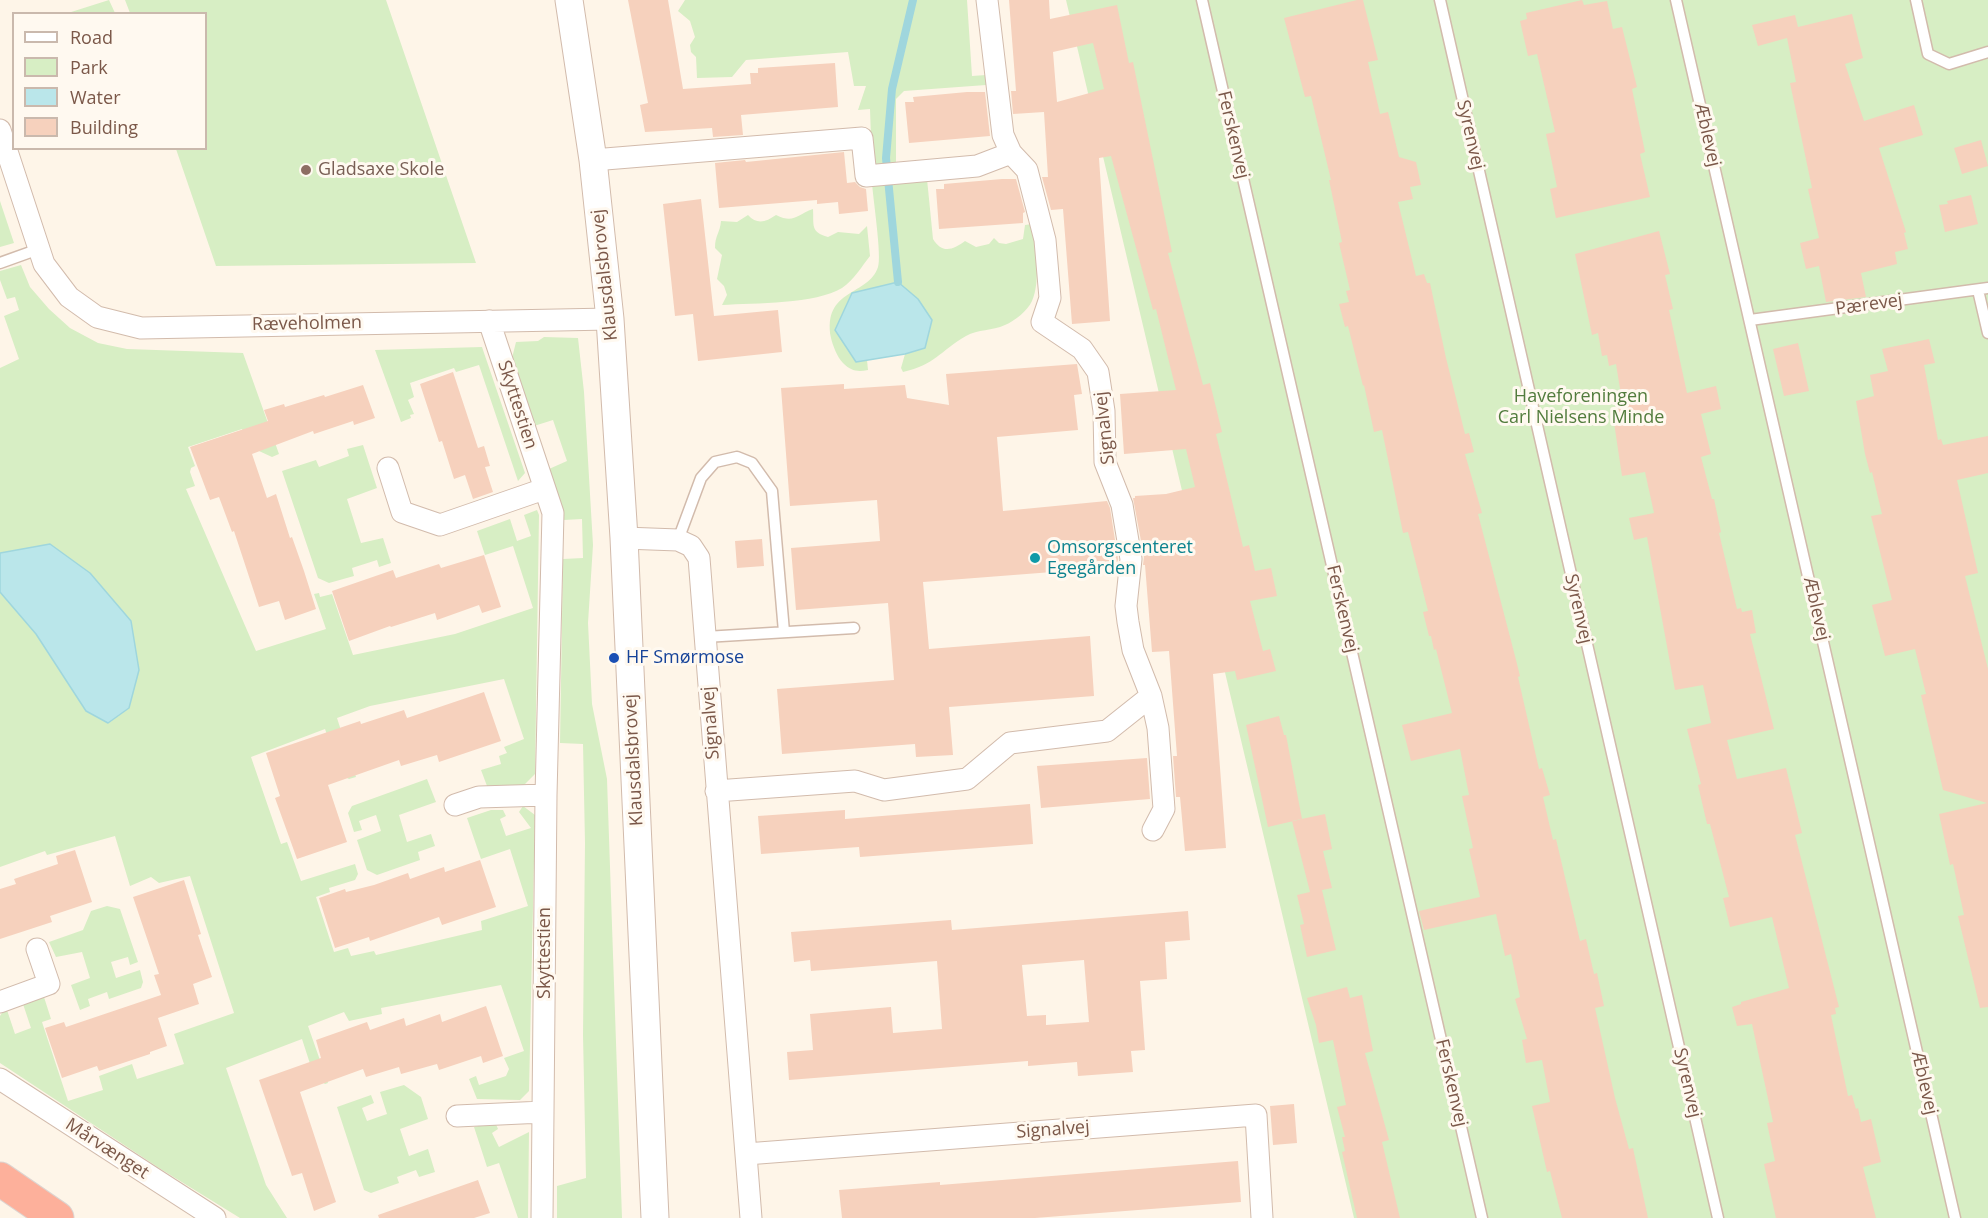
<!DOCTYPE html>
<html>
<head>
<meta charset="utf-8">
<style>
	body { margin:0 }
	#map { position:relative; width:1988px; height:1218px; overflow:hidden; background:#fef5e8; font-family:"Open Sans",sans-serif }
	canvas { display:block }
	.legend { position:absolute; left:12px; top:12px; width:195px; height:138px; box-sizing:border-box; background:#fff9f0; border:2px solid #cab9ad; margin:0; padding:8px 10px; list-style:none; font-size:18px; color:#7b5849 }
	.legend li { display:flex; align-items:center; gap:12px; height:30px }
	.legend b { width:30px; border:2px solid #cab9ad }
</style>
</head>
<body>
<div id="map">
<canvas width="1988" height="1218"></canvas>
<ul class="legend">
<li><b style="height:8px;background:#fff"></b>Road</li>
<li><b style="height:16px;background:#d7eec4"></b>Park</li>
<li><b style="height:16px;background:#bae6ea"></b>Water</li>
<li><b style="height:16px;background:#f6d1bd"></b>Building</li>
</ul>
</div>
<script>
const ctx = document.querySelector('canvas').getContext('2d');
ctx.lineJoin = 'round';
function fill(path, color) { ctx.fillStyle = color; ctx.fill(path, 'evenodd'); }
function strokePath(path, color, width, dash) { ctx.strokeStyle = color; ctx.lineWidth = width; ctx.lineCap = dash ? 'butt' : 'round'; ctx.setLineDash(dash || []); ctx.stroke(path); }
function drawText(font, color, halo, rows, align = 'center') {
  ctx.font = font + ' "Open Sans",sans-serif'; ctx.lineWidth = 6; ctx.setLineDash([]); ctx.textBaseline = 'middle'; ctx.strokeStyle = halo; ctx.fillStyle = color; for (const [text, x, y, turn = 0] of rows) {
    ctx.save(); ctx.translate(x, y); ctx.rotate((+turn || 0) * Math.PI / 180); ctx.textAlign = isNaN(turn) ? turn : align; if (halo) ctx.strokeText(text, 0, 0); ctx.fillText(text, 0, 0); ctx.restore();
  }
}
fill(new Path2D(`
	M109,0L115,13H68Z
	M125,0H386L476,263L216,266L176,149L206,148V14L130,13Z
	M685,0H967L972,76L986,75V85L904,91L896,99V164L872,166L870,109L858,110L866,86H854L848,52L746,60L732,77L697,78L696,57L691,52L690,45L695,37L690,21L678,11Z
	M1066,0H1988V1218H1354Z
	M927,179L933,239C942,254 953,250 965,241L976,247L989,244L994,238L999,243L1006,244L1023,239L1025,225L1032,224C1036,244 1041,282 1032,301C1028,310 1015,321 1005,325C992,331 978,329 966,336C940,351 935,365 903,372L901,368L905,354L925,348L856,362L867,360L868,370C857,372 851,371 843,363C837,357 833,346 831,338C822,288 869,296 878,267C882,257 873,198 872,183Z
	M0,201L14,243L0,247Z
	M813,209C814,225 810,232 828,237L838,232L859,234L867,226L870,256C862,266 854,280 842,288C816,304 755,303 722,305L727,295L724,286L717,279L722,255L715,248C715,235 720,233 721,221L737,222L748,215C757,225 766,222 776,215C794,224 796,215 813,209Z
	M21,265L30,287L49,309L70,328L98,343L127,349L243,353L279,454L272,457L259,451L254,440L247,442L242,429L188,447L195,466L191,468L190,472L195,486L186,489L256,651L326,629L314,594L319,593L320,597L332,594L353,655L455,634L533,608L513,546L485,555L477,531L510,519L517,541L531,536L524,515L537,510L539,515L535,774L524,785L487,786L481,770L501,764L499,756L507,753L504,747L524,739L504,679L370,706L337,718L356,777L349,779L341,775L325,729L251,757L281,844L287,842L301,881L355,864L358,874L355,880L329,888L330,892L316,897L334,952L348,948L351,956L374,951L376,955L482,930L481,921L528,906L510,849L481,859L467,818L491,810H503L506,816L500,819L506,836L531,828L519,812L523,806L535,815L529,1091L520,1100L477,1099L469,1079L476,1076L479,1085L506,1076L509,1069L504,1058L524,1051L501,985L381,1008L382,1014L349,1021L344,1012L308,1026L328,1083L325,1084L314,1076L302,1039L226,1068L266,1185L287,1218H240L159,1168L0,1063V1016L3,1011L7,1010L15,1034L31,1028L23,1004L44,997L51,1019L42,1022L68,1101L103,1090L99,1076L132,1064L137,1079L184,1064L174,1034L234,1013L190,876L159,883L151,877L130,886L115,836L47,855L45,851L0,867V368L19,359L4,316L19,310L15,297L7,299L0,280V271Z
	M544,337L578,338L584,392L593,545L588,623L592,704L607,779L622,1218H557V1186L586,1178L583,1035L585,843L583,744L560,743L563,559L583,558L582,519L564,520L549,469L567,461L553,420L534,426L512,358L516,342L538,341Z
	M482,347L525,473L518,481L479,365L456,372L454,368L410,383L414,397L408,400L414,414L410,415L411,418L401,422L375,350Z
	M363,445L377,488L347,499L361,543L383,538L391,563L379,567L377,560L352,568L354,576L329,583L318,578L282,471L316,460L319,467L349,456L347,449Z
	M427,779L436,802L399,815L407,842L431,834L435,846L418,852L420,860L377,875L367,870L357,840L381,831L376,815L359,821L362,830L354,832L348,813L352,806Z
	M107,906L120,909L138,962L130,965L128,957L111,962L116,978L140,970L143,982L141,988L109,999L107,992L88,999L90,1006L80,1010L71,985L90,978L82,952L56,957L49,942L83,930L91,911Z
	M404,1085L421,1097L428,1119L400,1129L409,1156L428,1149L435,1172L419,1177L416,1170L397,1177L399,1183L371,1193L364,1190L337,1107L371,1095L374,1103L362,1108L367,1121L387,1114L380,1092Z
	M495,1122L498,1129L492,1133L499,1147L529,1132L528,1218H518L499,1163L487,1167L474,1127Z`), '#d7eec4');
const water = new Path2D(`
	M898,282L918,299L932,320L925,348L905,354L856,362L835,330L852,293Z
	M50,544L90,573L131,621L139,670L129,708L108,723L86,711L36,634L0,592V553Z`);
fill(water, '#bae6ea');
strokePath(water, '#9fd6dd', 1.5);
strokePath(new Path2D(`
	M898,282L886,158L892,89L913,0`), '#9fd6dd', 8);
fill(new Path2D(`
	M628,0H668L683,89L751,84L750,73H758V68L835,63L838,107L741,115L743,135L713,137L712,128L645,132L640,105L648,103Z
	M1009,0H1049L1050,19L1117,5L1129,63L1133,62L1172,252L1168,253L1203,385L1210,383L1222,432L1216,434L1243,547L1249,545L1255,571L1271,568L1277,596L1250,601L1263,651L1270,649L1276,671L1237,680L1235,671L1213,674L1226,848L1185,851L1180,797H1176L1173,756H1177L1169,651L1152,652L1145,565H1143L1144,557L1133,498H1135V496L1166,494L1195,487L1186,449L1124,454L1120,394L1176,390L1156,309L1153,310L1111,156L1099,158L1110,321L1072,324L1063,209L1051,210L1042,177H1048L1044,112L1013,114L1011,91H1016ZM1093,43L1104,89L1057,102L1053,52Z
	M1357,0H1363L1378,60L1368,62L1380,114L1388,112L1399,157L1416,162L1421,185L1410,187L1413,199L1398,202L1416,276L1424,274L1427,283H1430L1446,358L1465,434L1469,433L1474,452L1465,454L1482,513L1478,514L1515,656L1520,676L1518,677L1539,769L1542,768L1550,795L1543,797L1553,840L1556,839L1580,941L1586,939L1594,974L1597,973L1604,1006L1595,1008L1615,1098L1629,1149L1633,1148L1648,1218H1562L1550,1171L1547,1172L1532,1106L1550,1102L1542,1060L1526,1063L1522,1040L1527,1039L1515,999L1520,997L1511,954L1505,956L1496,914L1424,930L1419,911L1480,897L1469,849L1473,848L1462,796L1469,795L1460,749L1411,761L1402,725L1452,713L1436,649L1434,650L1431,636H1429L1423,612L1428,611L1408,532L1403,533L1382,430L1374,432L1364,385L1363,386L1348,326L1345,327L1339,304L1349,302L1346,291L1350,290L1339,243L1342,242L1329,180H1331L1311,96L1305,97L1284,18Z
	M1582,0L1584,5L1607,1L1613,29L1622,27L1637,87L1632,89L1645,152L1640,154L1650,197L1556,218L1550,189L1557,187L1546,134L1555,132L1537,54L1528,56L1520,21L1527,19L1526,13Z
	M1852,14L1863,58L1845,64L1864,121L1914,105L1923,135L1879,148L1906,232L1904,233L1908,249L1895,252L1897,264L1861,273L1866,297L1826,302L1819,266L1806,269L1800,243L1819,238L1808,189L1812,188L1790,83L1796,82L1787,38L1758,46L1752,25L1795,15L1798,27Z
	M967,92H985L990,136L909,143L905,102H914L913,97Z
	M1981,140L1988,166L1962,174L1954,148Z
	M844,152L847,183L855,182L860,187L866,189L868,211L839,214L838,202L817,204V200L719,208L715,163L745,160L746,162Z
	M1002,179H1016L1025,212L1023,213V223L939,229L936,189H944V184Z
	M1971,195L1978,224L1945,232L1939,205L1948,204L1947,201Z
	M701,199L714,316L778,310L782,352L698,361L693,314L675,316L663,204Z
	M1659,231L1670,274L1665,275L1673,309L1669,310L1687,393L1716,386L1721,409L1701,414L1711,454L1701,457L1712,499H1714L1721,532L1719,533L1737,609L1741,608L1742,612L1752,610L1756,633L1750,634L1774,729L1727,740L1737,779L1786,768L1802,833L1795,835L1839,1007L1835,1008L1836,1014L1831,1015L1848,1096L1852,1095L1856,1109L1858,1108L1861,1122L1871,1119L1881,1162L1863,1167L1876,1218H1776L1764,1164L1775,1161L1767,1123L1773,1122L1752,1024L1737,1026L1732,1007L1741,1004V1002L1789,988L1772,917L1730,927L1723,898L1729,897L1710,824H1707L1698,785L1701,784L1687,729L1711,723L1703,685L1675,690L1647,537L1634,540L1629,518L1654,513L1645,472L1622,476L1612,409L1623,407L1616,364L1609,366L1607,355L1602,356L1598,333L1592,335L1575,254Z
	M1929,339L1935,363L1924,365L1938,440L1941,439L1943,445L1988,436V473L1957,480L1978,573L1965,576L1988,669V1007L1980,1008L1958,916L1964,915L1953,864L1950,865L1939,814L1987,803L1943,790L1921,695L1926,694L1915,649L1885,656L1872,605L1892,600L1871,516L1882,514L1872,472L1870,473L1865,454L1856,401L1874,396L1870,375L1888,371L1882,349Z
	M1798,343L1809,391L1784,396L1773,349Z
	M1077,364L1082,394L1074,395L1078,430L997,437L1003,511L1107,501L1110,508L1118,559L1117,567L923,582L929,649L1090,636L1094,696L949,707L953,755L916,757L915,744L782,754L777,689L894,680L888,603L796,610L791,548L880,541L877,500L790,506L781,388L844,384V389L905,385L907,398L949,405L946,374Z
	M453,372L478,448L484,446L490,466L485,467L493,492L473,499L465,475L454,479L442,441L439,442L420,384Z
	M363,385L375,418L354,425L353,421L314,434L313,431L252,454L267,498L276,494L290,538L292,537L304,571L316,609L285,620L279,601L259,607L234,531L232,532L219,497L210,500L190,447L268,421L264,410L284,404L285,407L324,395L325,397Z
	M762,539L764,566L737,568L735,541Z
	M484,555L501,607L482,613L479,605L437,620L435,613L391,627L390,626L349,641L332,591L393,570L396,578L439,564L441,568Z
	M484,692L501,741L439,762L437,755L401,766L399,760L328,785L347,842L297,859L275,798L280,796L266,753L360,721L361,724L404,710L407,718Z
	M1279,716L1284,735H1286L1302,819L1268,827L1246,725Z
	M1147,758L1150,799L1041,808L1037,766Z
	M1030,804L1033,844L860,857L859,847L761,854L758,816L845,810V819Z
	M1325,814L1332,849L1323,851L1332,888L1322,890L1336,950L1307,957L1300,925L1304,924L1297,895L1310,892L1292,821Z
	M75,850L92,902L50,916L52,922L0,939V889L16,884L14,879L58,864L56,856Z
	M480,860L496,907L442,925L439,917L370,941L369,937L335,948L319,898L345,889L346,892L374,885L408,873L410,879L444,867L445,872Z
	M184,880L201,934L198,935L212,977L193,984L199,1004L158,1018L167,1046L150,1052V1054L99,1071L97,1066L62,1078L45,1028L64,1022L66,1027L161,995L154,975L159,974L133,897Z
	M1188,911L1190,940L1165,942L1167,979L1140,981L1145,1050L1131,1051L1133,1072L1078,1076L1077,1062L1028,1066V1061L789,1080L787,1052L813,1050L810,1014L891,1007L893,1033L942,1029L937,961L811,971L810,960L794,962L791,932L951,920L952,930ZM1084,960L1089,1022L1046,1025V1015L1027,1016L1022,965Z
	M1347,987L1350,998L1362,995L1373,1051L1365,1053L1389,1140L1382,1142L1400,1218H1357L1342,1152L1345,1151L1342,1137H1345L1337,1107L1346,1105L1333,1040L1319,1043L1316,1025L1307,998Z
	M486,1006L503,1056L483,1063L481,1056L439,1070L437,1064L401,1074L399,1067L366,1077L363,1069L300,1092L336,1202L314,1211L302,1173L292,1176L259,1080L321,1058L316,1040L367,1022L370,1030L404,1018L406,1026L440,1014L442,1022Z
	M1294,1104L1297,1143L1273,1145L1270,1106Z
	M1238,1161L1241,1202L1035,1218H842L839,1190L940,1182V1185Z
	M478,1180L490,1213L474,1218H379L378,1215Z`), '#f6d1bd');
const service = new Path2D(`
	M1202,0L1482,1218
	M1440,0L1718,1218
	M1676,0L1955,1218
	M1916,0L1928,54L1949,64L1988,52
	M0,263L39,249
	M1978,290L1988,333
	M1750,320L1988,288
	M678,540L701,478L715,462L737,457L752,463L772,491L784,632
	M705,637L854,628`);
const minor = new Path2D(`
	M987,0L1003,135L1011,153L1027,170L1045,240L1050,298L1042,322L1082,349L1098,372L1104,411L1105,462L1122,505L1131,559L1126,606L1128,622L1133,650L1151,696L1158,728L1164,809L1153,830
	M0,130L44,264L69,297L97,317L141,328L610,319
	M593,160L862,138L866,176L977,166L1011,153
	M489,321L553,513L546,795L542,1218
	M388,468L402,512L440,525L544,489
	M624,538L678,540L691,546L699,558L751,1218
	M716,791L855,781L884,790L967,779L1010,743L1107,731L1151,696
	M455,805L479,797L546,795
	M0,1002L49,984L37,949
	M0,1079L215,1218
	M457,1116L543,1112
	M746,1154L1256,1115L1262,1218`);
const tertiary = new Path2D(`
	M569,0L593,160L610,319L624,538L655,1218`);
const motorway = new Path2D(`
	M0,1179L57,1218`);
strokePath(service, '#d2bbac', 13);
strokePath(minor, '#d2bbac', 23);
strokePath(tertiary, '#d2bbac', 29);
strokePath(motorway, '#ddd4d0', 35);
strokePath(service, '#fff', 10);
strokePath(minor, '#fff', 21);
strokePath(tertiary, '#fff', 27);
strokePath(motorway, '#fdb09b', 33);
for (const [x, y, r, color] of [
	[306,170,6,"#8d6e63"],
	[1035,558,6,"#0f9aa8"],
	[614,658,6,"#1a4fb4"]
]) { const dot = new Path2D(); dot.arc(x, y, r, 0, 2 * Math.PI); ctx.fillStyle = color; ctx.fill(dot); strokePath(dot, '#fff9f0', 2); }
drawText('18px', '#7b5849', '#fff9f0', [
	["Ferskenvej",1233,135,77],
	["Syrenvej",1470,135,77],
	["Æblevej",1707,135,77],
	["Klausdalsbrovej",605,275,-96],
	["Pærevej",1869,305,-8],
	["Ræveholmen",307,324,-1],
	["Skyttestien",517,405,72],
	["Signalvej",1105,428,-96],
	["Ferskenvej",1342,609,77],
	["Syrenvej",1578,609,77],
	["Æblevej",1816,609,77],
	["Signalvej",711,723,-94],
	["Klausdalsbrovej",634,760,-93],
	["Skyttestien",545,953,-90],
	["Ferskenvej",1451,1083,77],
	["Syrenvej",1687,1083,77],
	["Æblevej",1924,1083,77],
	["Signalvej",1053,1130,-4],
	["Mårvænget",107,1149,33]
]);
drawText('18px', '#785e54', '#fff9f0', [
	["Gladsaxe Skole",318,170]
], 'left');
drawText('18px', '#527c3d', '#fff9f0', [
	["Haveforeningen",1581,397],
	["Carl Nielsens Minde",1581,418]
]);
drawText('18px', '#0d838f', '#fff9f0', [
	["Omsorgscenteret",1047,548],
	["Egegården",1047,569]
], 'left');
drawText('18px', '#164399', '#fff9f0', [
	["HF Smørmose",626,658]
], 'left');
</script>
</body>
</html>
